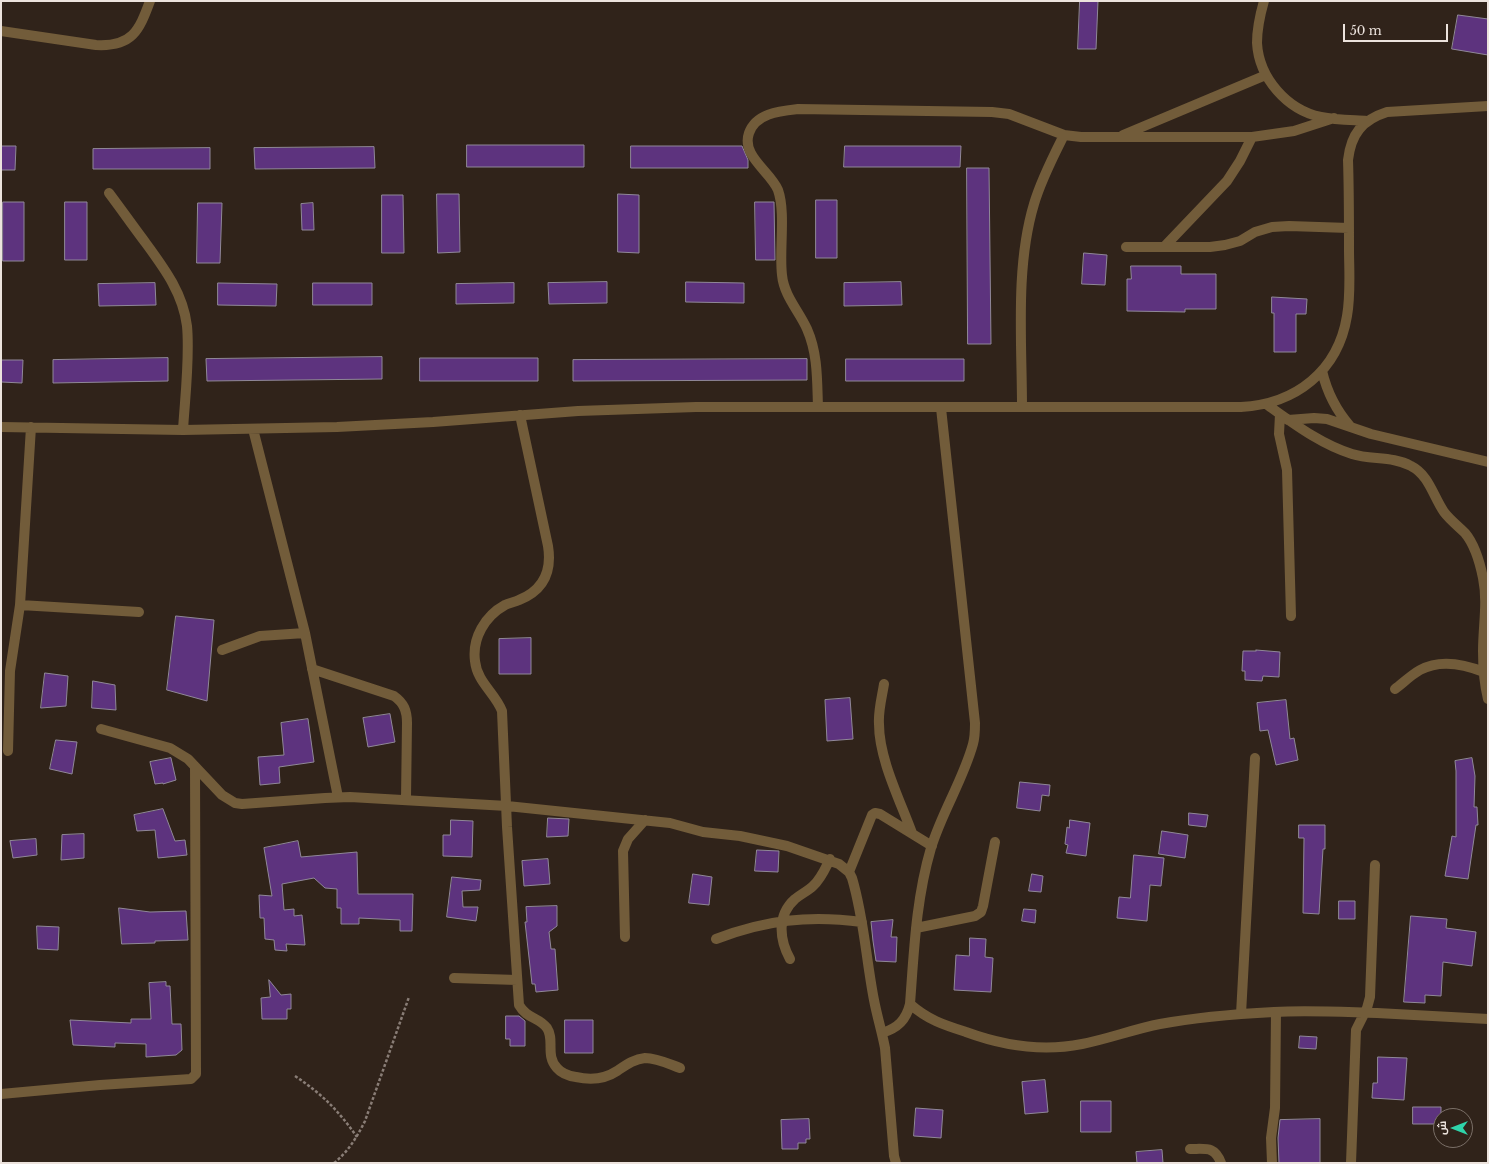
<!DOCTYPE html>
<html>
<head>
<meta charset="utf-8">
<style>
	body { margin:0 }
	#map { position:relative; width:1489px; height:1164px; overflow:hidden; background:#30231a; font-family:"Libre Baskerville",Cairo,serif }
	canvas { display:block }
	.frame { position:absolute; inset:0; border:2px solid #ece3dd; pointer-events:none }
	.north { position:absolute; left:1433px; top:1108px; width:40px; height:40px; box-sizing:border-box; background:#30231a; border:1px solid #7b7068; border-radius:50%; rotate:270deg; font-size:11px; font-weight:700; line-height:16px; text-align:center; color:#ece3dd }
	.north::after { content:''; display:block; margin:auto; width:14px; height:18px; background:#2fd4aa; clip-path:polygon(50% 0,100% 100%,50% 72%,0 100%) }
	.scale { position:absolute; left:1343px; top:24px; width:105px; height:18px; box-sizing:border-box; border:2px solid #ece3dd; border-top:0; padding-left:5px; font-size:12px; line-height:14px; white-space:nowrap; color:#ece3dd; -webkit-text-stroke:3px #30231a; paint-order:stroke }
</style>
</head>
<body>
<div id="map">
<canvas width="1489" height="1164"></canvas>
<div class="frame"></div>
<div class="north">ش</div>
<div class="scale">50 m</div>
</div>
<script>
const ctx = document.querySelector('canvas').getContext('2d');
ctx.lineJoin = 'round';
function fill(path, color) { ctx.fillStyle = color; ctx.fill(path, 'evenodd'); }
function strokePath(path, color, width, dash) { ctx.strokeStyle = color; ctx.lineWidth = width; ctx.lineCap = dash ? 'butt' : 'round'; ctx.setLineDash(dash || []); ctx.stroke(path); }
const building = new Path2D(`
	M1080,1H1098L1096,49H1078Z
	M1458,15L1488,19V55L1452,49Z
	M467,145H584V167H467Z
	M1,146H16L15,170H1Z
	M631,146H742L748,160V168H631Z
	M845,146H961L960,167H844Z
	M374,147L375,168L255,169L254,148Z
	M210,148V169H93V149Z
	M967,168H989L991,344H968Z
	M437,194H459L460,252L438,253Z
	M618,194L639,195V253L618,252Z
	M382,195H403L404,253H382Z
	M816,200H837V258H816Z
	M3,202H24V261H3Z
	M65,202H87V260H65Z
	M755,202H774L775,260H756Z
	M198,203H222L220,263H197Z
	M313,203L314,230H302L301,204Z
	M1084,253L1107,255L1105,285L1082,284Z
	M1131,266H1181V274H1216V309H1185V312L1127,311V279H1131Z
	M607,282V303L549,304L548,283Z
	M686,282L744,283V303L686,302Z
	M901,282L902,305L844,306V283Z
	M155,283L156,305L99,306L98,284Z
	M218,283L277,284L276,306L218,305Z
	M313,283H372V305H313Z
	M514,283V303L456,304V284Z
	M1272,297L1307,299L1306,314H1296V352H1274V313H1272Z
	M382,357V379L207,381L206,359Z
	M168,358V381L53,383V360Z
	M420,358H538V381H420Z
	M807,359V380L573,381V360Z
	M846,359H964V381H846Z
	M1,360H23L22,383L1,382Z
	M176,616L214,620L207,701L167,690Z
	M531,638V674H499V639Z
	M1256,650L1280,652L1279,677L1263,676L1262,681L1245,680V671H1242L1243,651H1256Z
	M45,673L68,676L66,706L41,708Z
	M93,681L115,685L116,710L92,708Z
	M850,698L853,739L827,741L825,700Z
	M1286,700L1290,739L1294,738L1298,760L1276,765L1268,730L1260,731L1257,703Z
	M390,714L395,742L368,747L363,718Z
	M308,719L314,762L279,767L280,783L260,785L258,757L284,755L281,723Z
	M56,740L77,742L72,774L50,769Z
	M171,758L176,780L163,784V783L155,784L150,762Z
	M1472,758L1475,776L1474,807H1477L1478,825H1476L1468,879L1445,876L1452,836L1456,837V771L1455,761Z
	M1020,782L1050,785L1049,796L1042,795L1040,811L1017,808Z
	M163,809L175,841L185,840L187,855L158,858L155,830L137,831L134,815Z
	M1189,813L1208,815L1206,827L1189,825Z
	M548,818L569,819L568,836L547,837Z
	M451,820L473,821L472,857L443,856V835H450Z
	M1070,820L1090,823L1086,856L1066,853L1068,845L1065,844L1067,827L1069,828Z
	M1299,825H1325V849H1323L1319,914L1303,913L1304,838H1299Z
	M1162,831L1188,835L1185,858L1159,854Z
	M84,834V858L61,860L62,835Z
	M36,839L37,855L13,858L10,841Z
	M298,841L301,857L357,852L358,894H413L412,931H400V920L359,918V924H341V908H337V889L325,888L314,878L282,884L284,910L294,909V916L302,915L305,945L286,944L287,951L275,950L274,940L265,939L264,918H260L259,895L272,896L264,848Z
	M757,850L779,851L778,872L755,871Z
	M1134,855L1164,858L1161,886L1150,885L1147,921L1117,918L1119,897L1130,898Z
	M548,859L550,884L524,886L522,861Z
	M693,874L712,877L709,905L689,903Z
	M1032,874L1043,876L1041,892L1029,891Z
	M452,877L481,880L480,890L462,891L463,907H478L476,921L447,917Z
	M1339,901H1355V919H1339Z
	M557,906V926L549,932L551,949H555L558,990L536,992L535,984H532L525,922H527L526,907Z
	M119,908L150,912L186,911L188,940L155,941V943L122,944Z
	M1024,909L1036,910L1035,923L1022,921Z
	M1411,916L1447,919L1446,928L1476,932L1472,966L1443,962L1441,996L1425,995V1003L1404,1002Z
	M893,920L891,937H897L896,962L876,961L873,941L871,922Z
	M37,926L59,927L58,950L38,949Z
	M970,938L986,939L985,957L993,958L991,992L954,990L956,955L969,956Z
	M269,980L281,995L291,994V1009H287V1019H262L261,998L270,997Z
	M166,982V986H170L172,1024H181L182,1050L176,1055L146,1057V1044L115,1043V1047L73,1045L70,1020L131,1023V1019H151L149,983Z
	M506,1016H519L525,1021V1046H510V1039H506Z
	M565,1020H593V1053H565Z
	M1300,1036L1317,1037L1316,1049L1299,1048Z
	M1378,1057L1407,1058L1404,1100L1372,1098L1373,1083H1377Z
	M1045,1080L1048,1112L1025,1114L1022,1082Z
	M1081,1101H1111V1132H1081Z
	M1413,1107H1441V1124H1413Z
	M916,1108L943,1110L941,1138L914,1136Z
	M809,1119L810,1139H806V1143H798V1149H782L781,1120Z
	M1320,1119V1163H1279L1278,1138L1280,1120Z
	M1162,1150L1163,1163H1137L1136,1152Z`);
fill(building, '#5d337e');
strokePath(building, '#908898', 1);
strokePath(new Path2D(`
	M295,1076C322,1094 338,1110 357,1137
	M334,1163C348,1152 357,1137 365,1121L409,997`), '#897d76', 2.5, [3, 2]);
strokePath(new Path2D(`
	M1264,1C1260,15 1257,28 1257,43C1259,78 1287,110 1321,117C1336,120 1352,120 1367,121
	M1,31L96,45C132,47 139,31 150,1
	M1123,135L1266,75
	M109,193C121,209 133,226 145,242C164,268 183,293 187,326C190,358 185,397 183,430
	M1126,247H1210L1225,245L1240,241L1255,232L1272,227L1289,226L1349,228
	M1164,247L1227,181L1240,161L1252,137
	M1322,371C1327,392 1335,409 1350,426
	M1266,404C1293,423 1320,444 1352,454C1371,460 1393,456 1411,466C1429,475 1433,496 1444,512C1450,520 1458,526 1465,533C1475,545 1480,563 1483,578C1488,602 1483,626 1483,651C1483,667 1484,683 1488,699
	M818,407C817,380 818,354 807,329C799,311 784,296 782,275C779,250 786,213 778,190C770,171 741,156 749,133C756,113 780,111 798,109L992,112L1009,114L1064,135L1081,137H1252L1294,131L1334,118
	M1022,407C1022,342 1015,267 1034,204C1041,180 1053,157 1064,135
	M1280,414L1279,434L1287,470L1291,616
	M520,415L548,546C552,571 544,590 519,600C515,602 509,603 505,605C485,616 472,638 475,661C477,682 495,693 502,711L507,827L519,1005C527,1019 539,1017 547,1028C555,1040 545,1055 557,1068C562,1074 569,1076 576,1077C590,1080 605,1079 617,1071C626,1065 634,1059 645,1058C657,1058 669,1064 680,1068
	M1288,420L1314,418L1327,419L1371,434L1488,462
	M1,427L183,430L337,427L433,422L578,411L696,407H1241C1296,404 1338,371 1347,316C1351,294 1349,270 1349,248C1349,219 1349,189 1348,160C1351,134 1362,120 1387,112L1488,106
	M253,429L305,633L338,797
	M20,605L139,612
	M222,650L260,636L305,633
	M312,669L394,696C404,703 407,711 407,723L406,799
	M884,684C882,697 878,711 879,724C879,759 900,800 912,833
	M1395,689C1403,683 1411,675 1420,670C1440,659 1464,664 1484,672
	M101,729L170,748L188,759L222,795L235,803L242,804L325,798L350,797L507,806L670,823L703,832L740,836L787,846L839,864L849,872L852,878C864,918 866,959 874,1000C877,1016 882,1032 885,1048L894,1156L896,1163
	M8,751L10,671L20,605L31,427
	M849,872L872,815L875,813L880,814L932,846
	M916,928L975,916L981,912L983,906L995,842
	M625,937L623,851L628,839L645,820
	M716,939C765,920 809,915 862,922
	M790,959C779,939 777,915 795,899C801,894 808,891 813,886C821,879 825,869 830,859
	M454,978L517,980
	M910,1004C928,1020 944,1025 966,1032C1004,1046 1042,1052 1082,1044C1108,1039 1134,1029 1160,1024C1198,1017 1236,1014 1274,1012C1308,1010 1342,1012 1377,1013C1414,1015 1451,1017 1488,1019
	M1241,1014L1255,758
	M882,1033C898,1028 906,1020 910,1004C914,951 916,899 931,848C942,812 963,780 973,744C975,737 975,730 975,723L941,408
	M1,1094L100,1085L191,1079L196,1074L195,767
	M1190,1149C1206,1149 1215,1146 1221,1163
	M1272,1163L1271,1138L1275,1108L1276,1012
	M1351,1163L1356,1030L1367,1008L1370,997L1375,865`), '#725c3a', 10);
</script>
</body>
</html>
